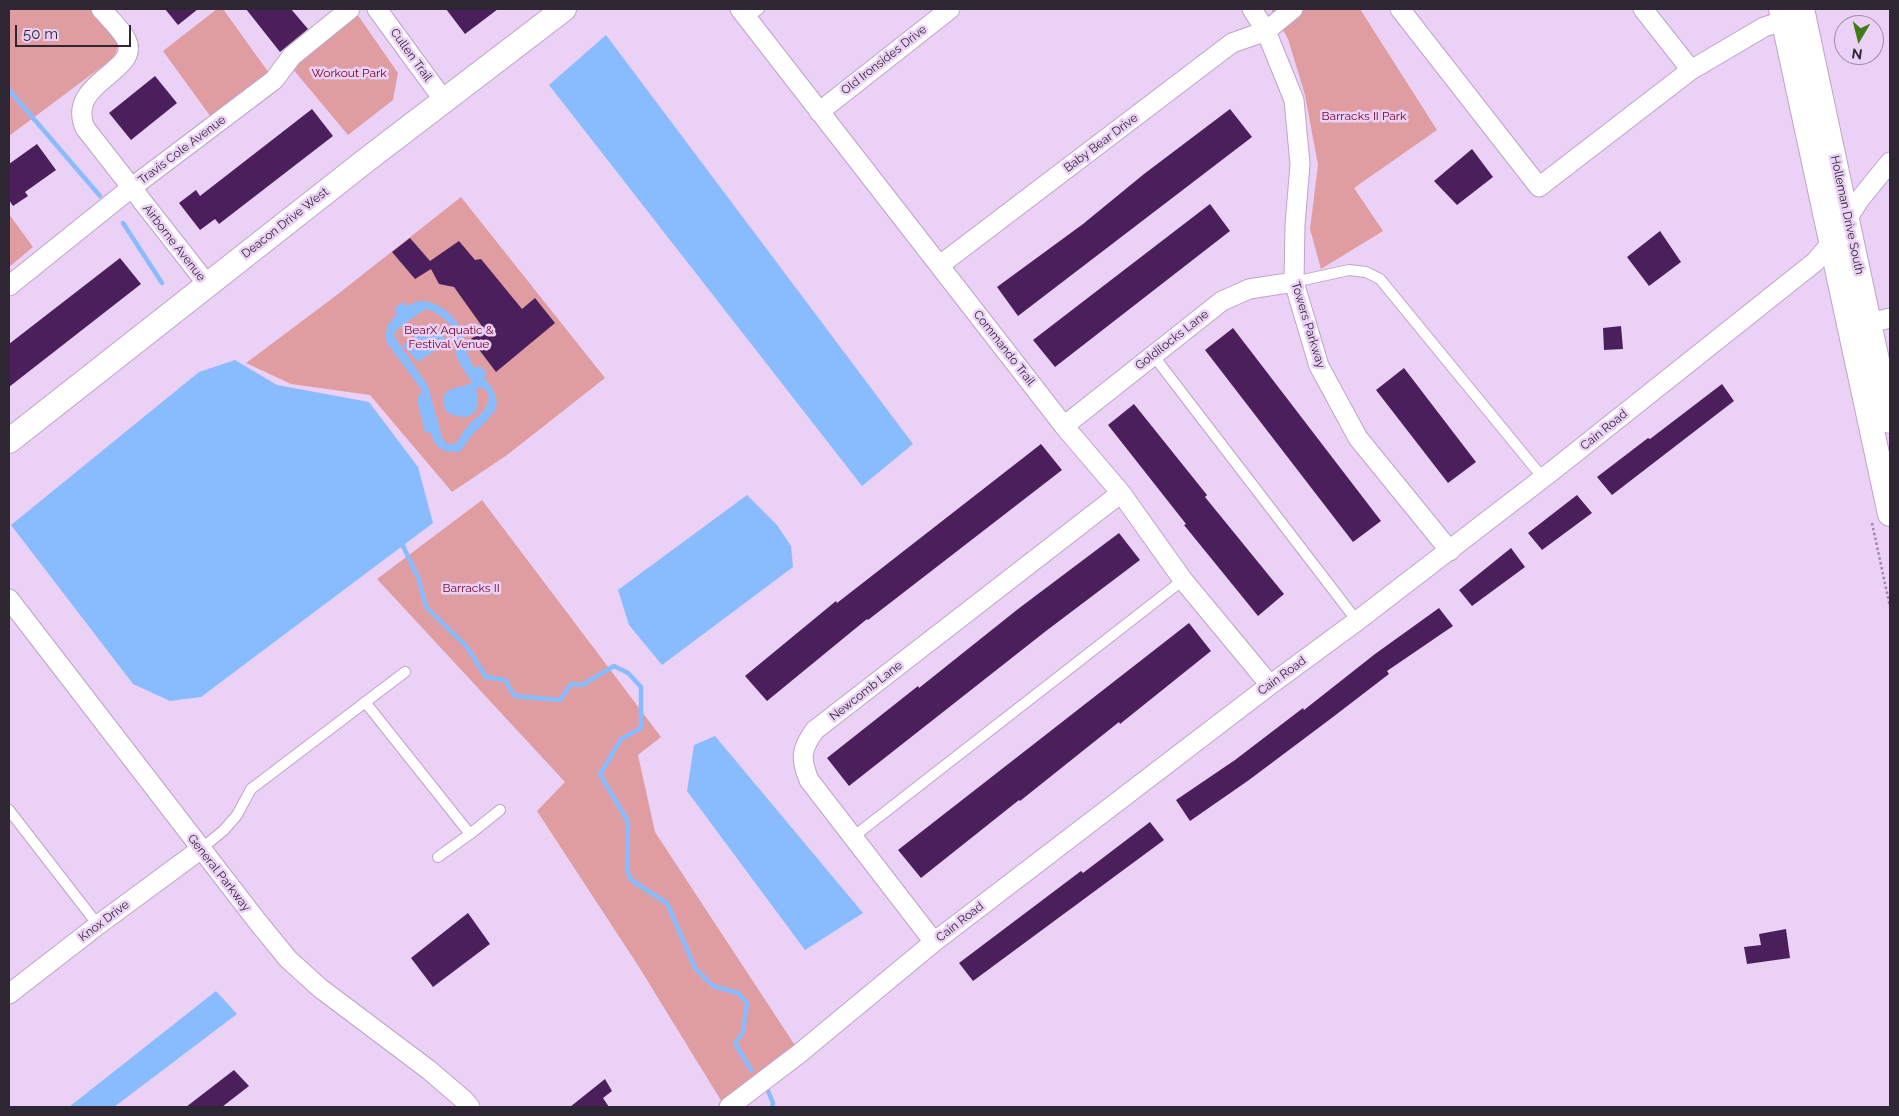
<!DOCTYPE html>
<html>
<head>
<meta charset="utf-8">
<style>
	body { margin:0 }
	#map { position:relative; width:1899px; height:1116px; overflow:hidden; background:#ebd1f6; font-family:Raleway,sans-serif }
	canvas { display:block }
	.frame { position:absolute; inset:0; border:10px solid #2f2634; pointer-events:none }
	.north { position:absolute; left:1834px; top:15px; width:50px; height:50px; box-sizing:border-box; background:#ebd1f6; border:1px solid #a08da8; border-radius:50%; rotate:188deg; font-size:14px; font-weight:700; line-height:20px; text-align:center; color:#2f2634 }
	.north::after { content:''; display:block; margin:auto; width:18px; height:22px; background:#417b14; clip-path:polygon(50% 0,100% 100%,50% 72%,0 100%) }
	.scale { position:absolute; left:15px; top:25px; width:116px; height:22px; box-sizing:border-box; border:2px solid #2f2634; border-top:0; padding-left:6px; font-size:15px; line-height:18px; white-space:nowrap; color:#2f2634; -webkit-text-stroke:4px #ebd1f6; paint-order:stroke }
</style>
</head>
<body>
<div id="map">
<canvas width="1899" height="1116"></canvas>
<div class="frame"></div>
<div class="north">N</div>
<div class="scale">50 m</div>
</div>
<script>
const ctx = document.querySelector('canvas').getContext('2d');
ctx.lineJoin = 'round';
function fill(path, color) { ctx.fillStyle = color; ctx.fill(path, 'evenodd'); }
function strokePath(path, color, width, dash) { ctx.strokeStyle = color; ctx.lineWidth = width; ctx.lineCap = dash ? 'butt' : 'round'; ctx.setLineDash(dash || []); ctx.stroke(path); }
function drawText(font, color, halo, rows, align = 'center') {
  ctx.font = font + ' Raleway,sans-serif'; ctx.lineWidth = 5; ctx.setLineDash([]); ctx.textBaseline = 'middle'; ctx.strokeStyle = halo; ctx.fillStyle = color; for (const [text, x, y, turn = 0] of rows) {
    ctx.save(); ctx.translate(x, y); ctx.rotate((+turn || 0) * Math.PI / 180); ctx.textAlign = isNaN(turn) ? turn : align; if (halo) ctx.strokeText(text, 0, 0); ctx.fillText(text, 0, 0); ctx.restore();
  }
}
fill(new Path2D(`
	M9,9H90C97,17 116,34 117,44C118,50 115,55 112,59L9,136Z
	M217,9H223L274,80L216,124L163,51Z
	M1271,9H1360L1437,130L1354,188L1383,231L1321,269L1310,229L1318,165L1305,95L1288,39Z
	M357,14L398,73L393,100L348,135L292,68Z
	M461,197L605,378L507,455L452,492L370,395L291,384L246,363L338,294Z
	M9,214L33,247L9,267Z
	M482,500L661,737L638,755L655,832L800,1053L725,1107L639,967L537,811L565,782L377,579Z`), '#df9da1');
fill(new Path2D(`
	M606,35L913,444L862,486L549,85Z
	M418,301C436,300 455,314 462,331C467,344 465,356 475,368L480,366L487,373L484,377C507,406 496,411 473,434C467,440 465,447 459,452C443,453 435,448 431,433L425,432L417,400L422,390L387,343C384,330 388,323 397,314L394,308L404,302L407,306ZM424,310C430,309 434,312 439,315C462,331 451,337 457,357C460,367 467,373 472,382C464,390 435,383 446,411C456,419 476,421 478,404C479,398 475,394 477,388H484C498,404 476,417 467,427C459,435 461,445 448,444L443,440L428,386L394,336L396,330Z
	M433,323L448,342L418,362L403,345Z
	M235,360L277,385L369,402L418,467L433,523L201,697L170,701L133,684L11,525L199,372Z
	M747,495L777,525L791,546L793,567L662,665L629,625L618,590Z
	M715,736L863,913L805,950L687,791L694,745Z
	M216,991L237,1014L114,1107H69Z`), '#89bcfe');
strokePath(new Path2D(`
	M9,90L100,196
	M123,223L162,283
	M398,542L403,546L419,580L426,607L467,647L486,677L505,680L515,696L560,700L571,684L582,685L614,666L628,673L641,687V728L621,739L600,774L628,822L627,869L631,880L667,903L695,968L713,986L738,993L747,1003L743,1032L735,1043L751,1070
	M768,1091L773,1103L772,1107`), '#89bcfe', 4.5);
fill(new Path2D(`
	M165,9H198L178,25Z
	M246,9H291L308,29L280,52Z
	M446,9H498L465,34Z
	M155,76L177,103L131,140L109,113Z
	M312,109L333,136L219,224L215,219L200,230L179,203L196,190L200,196Z
	M1230,109L1252,137L1018,316L997,287L1083,224L1144,174Z
	M37,144L56,170L25,192L28,196L13,206L9,200V164Z
	M1472,149L1493,177L1457,205L1434,181Z
	M1210,204L1230,231L1055,367L1033,340Z
	M1660,231L1681,262L1649,286L1627,257Z
	M410,238L430,261L459,241L475,260L481,259L522,309L535,298L555,323L496,372L471,339L484,329L454,287L439,284L431,269L415,279L392,252Z
	M120,258L141,284L9,387V344Z
	M1621,326L1623,349L1604,350L1603,328Z
	M1233,328L1381,521L1353,542L1205,350Z
	M1404,368L1476,462L1448,483L1376,390Z
	M1722,384L1734,401L1612,495L1597,477L1648,438L1650,439Z
	M1134,404L1207,495L1205,497L1284,594L1258,616L1184,525L1186,524L1108,425Z
	M1041,444L1062,470L868,620L867,619L767,701L745,676L836,601L837,603Z
	M1577,495L1592,513L1542,550L1528,533Z
	M1119,533L1140,560L1046,631L849,786L827,758L918,686L919,688L1018,609Z
	M1511,548L1525,567L1472,606L1459,590Z
	M1439,608L1453,626L1387,671L1389,674L1333,717L1249,780L1190,821L1176,800L1235,760L1303,708L1304,710L1375,654Z
	M1189,623L1211,651L1120,724L1119,722L1020,801L1019,800L921,878L898,850Z
	M1150,822L1164,840L973,981L959,963L1081,871L1083,873Z
	M468,913L490,944L433,987L411,958Z
	M1786,929L1790,958L1747,964L1744,947L1761,945L1759,934Z
	M234,1070L249,1086L222,1107H186Z
	M605,1079L612,1091L603,1098L609,1107H570Z`), '#4b1f5c');
const service = new Path2D(`
	M747,18L759,9
	M1294,282L1349,270L1366,272L1380,279L1543,478
	M1153,355L1357,621
	M365,702L470,834L500,810
	M9,810L98,925
	M853,837L1183,580
	M201,849L224,830L237,815L251,789L405,672
	M438,857L470,834`);
const minor = new Path2D(`
	M101,9C109,18 120,28 126,39C143,72 65,81 85,128L207,284
	M377,9L445,102
	M740,9L1064,426L1121,493L1183,580L1270,685
	M1252,9L1266,31L1294,100L1300,164L1295,225L1294,282L1319,366L1358,438L1450,551
	M1400,9L1539,187L1691,70L1764,27L1795,17
	M1643,9L1691,70
	M819,112L950,9
	M940,265L1232,43L1266,31L1293,9
	M9,286L131,188L274,80L292,56L350,9
	M1857,326L1890,318
	M1064,426L1222,301L1249,289L1294,282
	M9,599L257,921L288,959L320,988L429,1070L464,1100L470,1107
	M934,942L809,780C800,758 801,749 815,730L1121,493
	M9,994L98,925L201,849
	M729,1107L800,1053L934,942L1270,685L1357,621L1556,468L1815,262L1832,242L1860,199L1890,162`);
const tertiary = new Path2D(`
	M1781,9L1890,514
	M1802,9L1890,421
	M9,441L369,158L564,9`);
strokePath(service, '#bda4c8', 12);
strokePath(minor, '#bda4c8', 21);
strokePath(tertiary, '#bda4c8', 26);
strokePath(new Path2D(`
	M1872,523L1890,607`), '#9d8aa5', 2.5, [2.5, 2.5]);
strokePath(service, '#fff', 10);
strokePath(minor, '#fff', 19);
strokePath(tertiary, '#fff', 24);
drawText('12px', '#2f2634', '#ebd1f6', [
	["Cullen Trail",411,55,54],
	["Old Ironsides Drive",884,60,-38],
	["Baby Bear Drive",1101,143,-37],
	["Travis Cole Avenue",182,150,-37],
	["Holleman Drive South",1847,215,78],
	["Deacon Drive West",285,223,-38],
	["Airborne Avenue",174,243,52],
	["Towers Parkway",1308,325,73],
	["Goldilocks Lane",1172,340,-38],
	["Commando Trail",1004,348,52],
	["Cain Road",1604,430,-39],
	["Cain Road",1282,676,-36],
	["Newcomb Lane",866,691,-38],
	["General Parkway",219,873,52],
	["Knox Drive",104,921,-37],
	["Cain Road",960,922,-38]
]);
drawText('12px', '#720122', '#ebd1f6', [
	["Workout Park",349,73],
	["Barracks II Park",1364,116],
	["BearX Aquatic &",449,330],
	["Festival Venue",449,344],
	["Barracks II",471,588]
]);
</script>
</body>
</html>
